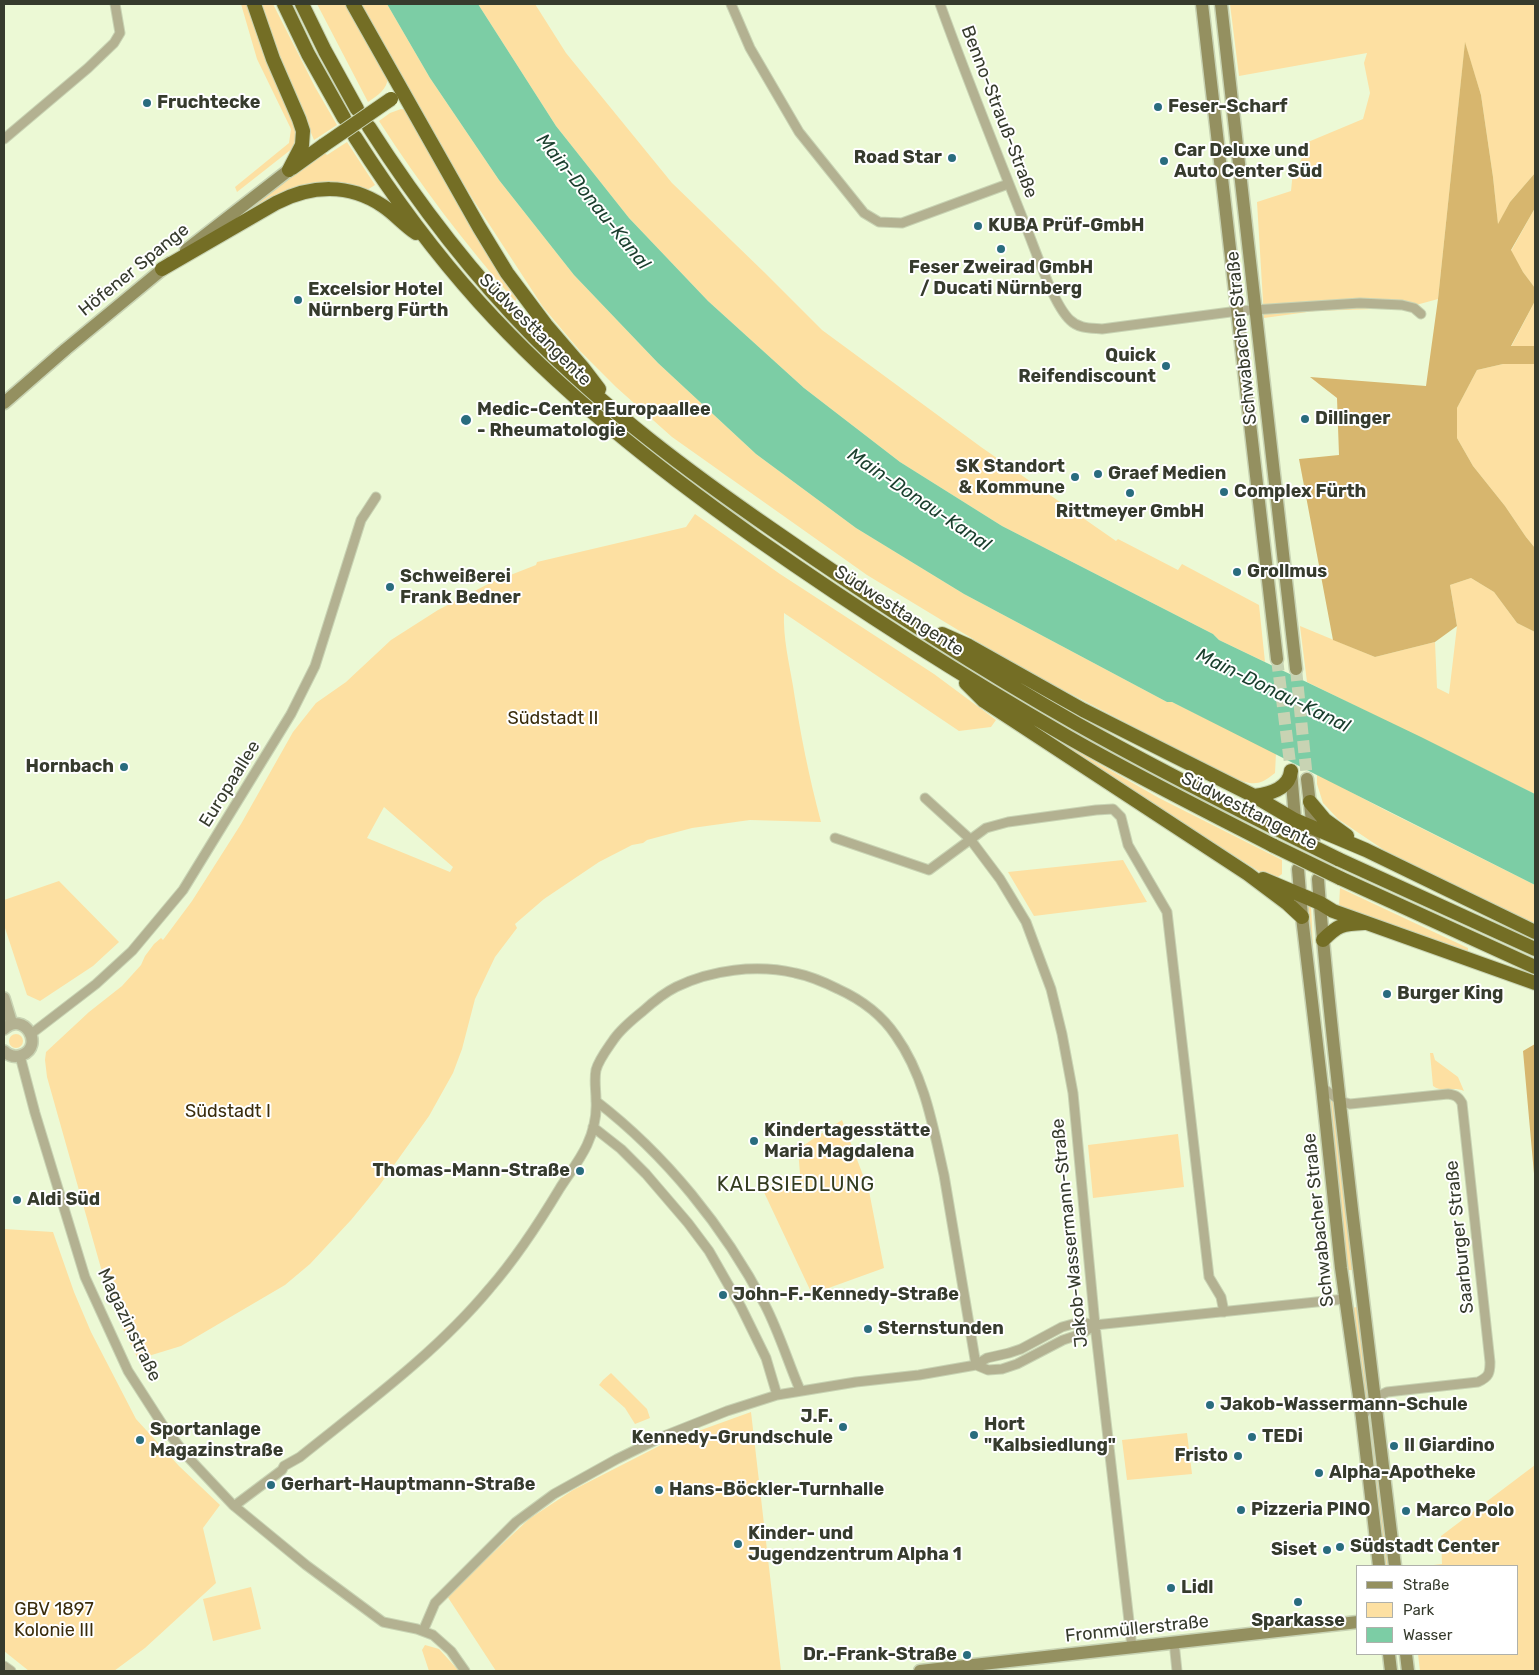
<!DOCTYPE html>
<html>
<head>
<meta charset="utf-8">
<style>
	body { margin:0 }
	#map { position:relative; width:1539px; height:1675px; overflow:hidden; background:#ecf9d5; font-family:Rubik,sans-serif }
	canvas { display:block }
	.frame { position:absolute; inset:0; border:5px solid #363b2d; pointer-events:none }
	.legend { position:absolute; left:1356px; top:1565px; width:162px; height:90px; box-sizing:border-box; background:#fff; border:1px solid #afb1ab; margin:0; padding:6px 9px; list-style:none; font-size:15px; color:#363b2d }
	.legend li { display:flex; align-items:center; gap:10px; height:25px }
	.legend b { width:25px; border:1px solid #afb1ab }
</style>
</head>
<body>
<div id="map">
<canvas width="1539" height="1675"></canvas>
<div class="frame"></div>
<ul class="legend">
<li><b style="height:6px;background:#949060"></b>Straße</li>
<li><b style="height:14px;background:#fde0a2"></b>Park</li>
<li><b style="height:14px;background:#7ccda5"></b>Wasser</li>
</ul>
</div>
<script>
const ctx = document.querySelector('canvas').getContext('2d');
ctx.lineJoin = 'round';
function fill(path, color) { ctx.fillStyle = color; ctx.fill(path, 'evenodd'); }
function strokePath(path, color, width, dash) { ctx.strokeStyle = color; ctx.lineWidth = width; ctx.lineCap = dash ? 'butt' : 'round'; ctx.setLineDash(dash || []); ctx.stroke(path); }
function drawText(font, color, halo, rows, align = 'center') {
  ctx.font = font + ' Rubik,sans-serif'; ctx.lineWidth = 4; ctx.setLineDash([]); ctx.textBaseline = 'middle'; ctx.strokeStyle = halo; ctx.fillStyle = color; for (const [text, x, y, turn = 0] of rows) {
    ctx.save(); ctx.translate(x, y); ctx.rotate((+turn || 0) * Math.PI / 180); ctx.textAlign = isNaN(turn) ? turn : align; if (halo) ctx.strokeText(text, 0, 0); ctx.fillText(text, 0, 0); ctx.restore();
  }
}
fill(new Path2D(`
	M241,4H251L298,127L297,142L293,148L237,192L235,187L289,143L291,129L257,59Z
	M258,4H273L315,87L337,125L314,140Z
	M317,4H347L388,77C387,90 378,95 368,102Z
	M359,4H387L430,78L499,180L574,275L658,363L756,454L856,528L964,594L1167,702H1172L1276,753L1275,773C1259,786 1254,785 1234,779L1029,672L958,630L867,575L672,437L616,387L580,351L543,307L474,201L416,106Z
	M478,4H535L566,53L672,183L764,272L822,330L981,447L1116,541L1118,539L1178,570L1182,564L1259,605L1265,662L1219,640L1213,634L1002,526L900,462L804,388L708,301L629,218L556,126Z
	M1230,4H1535V173L1510,202L1498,225L1493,177L1481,95L1465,43L1438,299L1405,308L1315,311L1264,318L1257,202L1291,191L1293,171L1299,165L1308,142L1363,119L1370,93L1364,63L1367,53L1239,76Z
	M401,109L407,110L519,296L515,301C465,244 420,185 379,121L390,113Z
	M347,142L375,185L367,190L349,186L251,213L247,209L298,171L325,153L327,155Z
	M1535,208V288L1523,272L1511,251Z
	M1535,301V346L1511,347Z
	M1503,364H1535V548L1526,537L1505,506L1473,466L1457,438V408L1477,370Z
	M695,514L780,574L934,674L996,720L991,727L959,731L784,613C783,638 789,662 793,686C800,732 809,777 821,822L750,820L692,828L647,840L643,843L632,845L599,862L544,899L515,924L517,928L495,957L475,999L462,1049L453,1073L429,1116L379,1186L351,1220L310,1264L285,1285L181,1346L142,1358L137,1357L121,1325L106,1286L47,1077L45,1060L46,1052L89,1012L122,986L141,965L145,956L154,944L161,938L163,940L192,901L241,824L293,732L316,703L346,682L391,640L438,610L490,583L536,565L537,562L686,527ZM384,807L453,867L450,872L367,838Z
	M1471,578L1494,592L1517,623L1535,632V794L1307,682L1300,626L1375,657L1435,642L1437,688L1449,694L1457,626L1450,585Z
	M1025,720L1101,765L1159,798L1282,860V874L1278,877L1260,872L1024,722Z
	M1317,774L1385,810L1535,885V925L1384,850L1338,819L1323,803L1317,784Z
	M1123,860L1147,902L1034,916L1008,872Z
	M59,881L119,942L93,966L40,1001L27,995L4,925V900Z
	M1340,888L1468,948V951L1339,906Z
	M1306,904L1311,906L1313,947H1311Z
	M9 1041a7 7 0 1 1 14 0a7 7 0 1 1-14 0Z
	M1430,1053H1433L1435,1060L1458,1077L1464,1091C1454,1086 1442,1093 1433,1086Z
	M1328,1097L1334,1103L1353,1270H1346Z
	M842,1120L869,1191L884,1268L812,1294L762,1188L800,1174L798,1149Z
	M1178,1134L1184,1187L1093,1198L1088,1145Z
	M4,1229L53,1232L74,1292L91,1332L136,1419L179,1466L220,1505L203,1528L216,1583L145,1648L114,1671H29L4,1651Z
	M1357,1307L1368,1401H1365L1351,1308Z
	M611,1373L647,1409L650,1418L635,1424L625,1408L599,1385L603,1380Z
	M751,1412L781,1671H496L447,1596L529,1519L573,1490L665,1443Z
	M1371,1427L1389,1566H1384L1368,1428Z
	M1187,1433L1192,1474L1127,1480L1122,1440Z
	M1535,1465V1671H1420L1418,1654H1518V1566H1425L1442,1564L1441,1536Z
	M251,1587L261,1629L213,1641L203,1599Z
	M425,1645L439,1649L459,1671H429L422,1650Z`), '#fde0a2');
fill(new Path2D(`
	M1465,42L1481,95L1493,177L1498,224L1510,202L1535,173V208L1511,250L1523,272L1535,288V301L1511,346H1535V364H1503L1477,370L1457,408V438L1473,466L1505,506L1526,537L1535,548V632L1517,623L1494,592L1471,578L1450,585L1457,626L1435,642L1375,657L1333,640L1299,459L1339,455L1337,398L1310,377L1426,386L1438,299Z
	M1535,1044V1185L1523,1051Z`), '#d7b66e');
fill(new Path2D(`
	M387,4H478L556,126L629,218L708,301L804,388L900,462L1002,526L1213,634L1219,640L1421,737L1535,794V885L1172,702H1167L964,594L856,528L756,454L658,363L574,275L499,180L430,78Z`), '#7ccda5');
strokePath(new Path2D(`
	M1277,659L1291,771
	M1296,669L1307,779`), '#c8d3b3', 12, [12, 6]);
const minor = new Path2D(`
	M731,4L750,48L799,132L864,213L879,222L902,223L1008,184
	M940,4C967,79 997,153 1026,227C1036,251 1053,304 1070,320C1079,329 1091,328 1102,329L1238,311L1360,303L1402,305L1414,308L1421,314
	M4,139L88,68L114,43L120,33L115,4
	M925,798L970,839L1000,879L1026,922L1051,989L1062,1034L1073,1093L1095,1325L1132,1647
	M835,838L929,870L986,828L1008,822L1096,810L1113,809L1121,817L1128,845L1167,912L1209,1277L1221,1297L1224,1312
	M31,1034L96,984L132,951L183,890L291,714L315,666L361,520L376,497
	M20,1056L35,1113L85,1277L128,1371L164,1427L186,1455L233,1505L306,1565L383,1622L417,1629L433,1635L451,1651L465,1671
	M1322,1087L1340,1101L1350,1104L1448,1094C1455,1095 1458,1096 1462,1103L1490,1362C1490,1373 1489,1377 1478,1382L1387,1392L1373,1399L1362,1418
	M596,1101C666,1155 724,1227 765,1305C779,1332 788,1362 800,1390
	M593,1127L621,1149L646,1174L688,1223L709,1251L741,1307L766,1358L777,1395
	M976,1365L988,1370L1002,1369L1017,1364L1063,1340L1081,1334L1095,1325
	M234,1506L282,1470L284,1466L300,1457C366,1404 436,1353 490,1288C517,1257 539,1223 560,1188C569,1174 580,1160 587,1145C593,1132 597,1115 596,1100C596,1090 594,1080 596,1070C599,1059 608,1048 614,1039C621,1029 633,1019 643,1011C653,1002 664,993 676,987C711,970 756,964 795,973C810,976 824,982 838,989C860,999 882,1015 896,1036C925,1077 933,1127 944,1175L976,1365
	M423,1631L435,1603L516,1522L554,1494L617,1459L664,1436L727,1411L777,1395L856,1382L919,1375L976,1365L987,1358L1009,1353L1021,1349L1062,1327L1080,1322L1095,1325L1345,1299
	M1174,1642L1177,1671
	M4,1666L11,1671`);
const tertiary = new Path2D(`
	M4,998L12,1024
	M4,1029C24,1010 45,1046 22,1055C15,1058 9,1056 4,1051`);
const secondary = new Path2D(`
	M1202,4L1277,659
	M1221,4L1296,669
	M186,250L289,170
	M4,403L66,349L170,263
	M1291,771L1296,831
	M1307,779L1314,838
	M1298,869L1302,917L1322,1087L1341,1268L1362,1418L1379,1566
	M1318,879C1325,975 1336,1070 1347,1165C1362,1299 1378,1433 1395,1566
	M1389,1654L1391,1671
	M1406,1654L1408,1671
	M920,1671L1358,1622`);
const trunk = new Path2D(`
	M254,4L273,59L299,119L303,131L302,145L289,170
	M284,4L308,54L344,118
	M302,4L325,51L357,109
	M353,4L479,227L507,273L546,325L583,368L599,389
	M369,127C417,202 471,273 534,337C606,410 689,472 773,530C872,599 973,665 1077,724C1141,760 1207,794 1273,827
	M355,137C392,195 433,251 479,302C561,393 657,468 757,539C857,609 960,675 1066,736C1134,775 1204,810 1274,846
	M292,168L324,145
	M162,269L276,203C311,185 349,183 383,206C395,214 404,225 416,233
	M942,634L969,646L1083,710L1254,796L1295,820L1366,850L1535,932
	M966,683L984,701L1248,874L1288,904L1302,917
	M1254,796C1270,794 1289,789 1291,771
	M1310,802L1325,820L1347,836
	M1338,859L1535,949
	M1340,878L1535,967
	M1263,879L1320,903L1333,911L1535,983
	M1323,940C1338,925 1342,924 1364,923`);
strokePath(minor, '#c8d3b3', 11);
strokePath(tertiary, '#c8d3b3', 14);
strokePath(secondary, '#c8d3b3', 15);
strokePath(trunk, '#c8d3b3', 16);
strokePath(minor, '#b3b191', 9);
strokePath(tertiary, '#b3b191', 11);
strokePath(secondary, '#949060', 12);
strokePath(trunk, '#746e25', 14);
const trunkBridge = new Path2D(`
	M324,145L391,99
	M1273,827L1338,859
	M1274,846L1340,878`);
strokePath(trunkBridge, '#c8d3b3', 16, []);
strokePath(trunkBridge, '#746e25', 14);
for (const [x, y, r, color] of [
	[147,103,5,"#296c7e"],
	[1158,107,5,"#296c7e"],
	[952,158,5,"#296c7e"],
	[1164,161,5,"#296c7e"],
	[978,226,5,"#296c7e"],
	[1001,249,5,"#296c7e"],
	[298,300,5,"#296c7e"],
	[1166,366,5,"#296c7e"],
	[1305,419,5,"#296c7e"],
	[466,420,6,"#296c7e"],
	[1098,474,5,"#296c7e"],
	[1075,477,5,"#296c7e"],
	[1224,492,5,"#296c7e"],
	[1130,493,5,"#296c7e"],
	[1237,572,5,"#296c7e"],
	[390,587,5,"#296c7e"],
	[124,767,5,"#296c7e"],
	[1387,994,5,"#296c7e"],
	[754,1141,5,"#296c7e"],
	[580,1171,5,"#296c7e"],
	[17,1200,5,"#296c7e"],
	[723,1295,5,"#296c7e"],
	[868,1329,5,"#296c7e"],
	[1210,1405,5,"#296c7e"],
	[843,1427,5,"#296c7e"],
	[974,1435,5,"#296c7e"],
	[1252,1437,5,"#296c7e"],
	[140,1440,5,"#296c7e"],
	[1394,1446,5,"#296c7e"],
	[1238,1456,5,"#296c7e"],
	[1319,1473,5,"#296c7e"],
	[271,1485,5,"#296c7e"],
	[659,1490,5,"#296c7e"],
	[1241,1510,5,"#296c7e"],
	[1406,1511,5,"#296c7e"],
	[738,1544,5,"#296c7e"],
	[1340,1547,5,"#296c7e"],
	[1327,1550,5,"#296c7e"],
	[1171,1588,5,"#296c7e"],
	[1298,1602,5,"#296c7e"],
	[967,1655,5,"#296c7e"]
]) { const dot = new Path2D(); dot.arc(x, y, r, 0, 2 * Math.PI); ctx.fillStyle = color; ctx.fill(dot); strokePath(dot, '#fff', 2); }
drawText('bold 18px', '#363b2d', '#fff', [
	["Fruchtecke",157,103],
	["Feser-Scharf",1168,107],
	["Car Deluxe und",1174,151],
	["Auto Center Süd",1174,172],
	["Road Star",942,158,"right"],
	["KUBA Prüf-GmbH",988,226],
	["Feser Zweirad GmbH",1001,268,"center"],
	["/ Ducati Nürnberg",1001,289,"center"],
	["Excelsior Hotel",308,290],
	["Nürnberg Fürth",308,311],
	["Quick",1156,356,"right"],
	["Reifendiscount",1156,377,"right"],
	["Medic-Center Europaallee",477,410],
	["- Rheumatologie",477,431],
	["Dillinger",1315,419],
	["SK Standort",1065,467,"right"],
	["& Kommune",1065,488,"right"],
	["Graef Medien",1108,474],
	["Complex Fürth",1234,492],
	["Rittmeyer GmbH",1130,512,"center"],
	["Grollmus",1247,572],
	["Schweißerei",400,577],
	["Frank Bedner",400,598],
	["Hornbach",114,767,"right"],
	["Burger King",1397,994],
	["Kindertagesstätte",764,1131],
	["Maria Magdalena",764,1152],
	["Thomas-Mann-Straße",570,1171,"right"],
	["Aldi Süd",27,1200],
	["John-F.-Kennedy-Straße",733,1295],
	["Sternstunden",878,1329],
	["Jakob-Wassermann-Schule",1220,1405],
	["J.F.",833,1417,"right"],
	["Kennedy-Grundschule",833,1438,"right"],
	["Hort",984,1425],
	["\"Kalbsiedlung\"",984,1446],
	["Sportanlage",150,1430],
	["Magazinstraße",150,1451],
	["TEDi",1262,1437],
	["Il Giardino",1404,1446],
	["Fristo",1228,1456,"right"],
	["Alpha-Apotheke",1329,1473],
	["Gerhart-Hauptmann-Straße",281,1485],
	["Hans-Böckler-Turnhalle",669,1490],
	["Pizzeria PINO",1251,1510],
	["Marco Polo",1416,1511],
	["Kinder- und",748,1534],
	["Jugendzentrum Alpha 1",748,1555],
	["Südstadt Center",1350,1547],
	["Siset",1317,1550,"right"],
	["Lidl",1181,1588],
	["Sparkasse",1298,1621,"center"],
	["Dr.-Frank-Straße",957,1655,"right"]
], 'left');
drawText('18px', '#363b2d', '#fff', [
	["Benno-Strauß-Straße",999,112,69],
	["Höfener Spange",134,270,-39],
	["Südwesttangente",535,330,45],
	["Schwabacher Straße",1242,338,-96],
	["Südwesttangente",899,611,33],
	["Europaallee",230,784,-58],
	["Südwesttangente",1249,811,27],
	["Schwabacher Straße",1319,1220,-96],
	["Jakob-Wassermann-Straße",1070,1233,-96],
	["Saarburger Straße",1460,1237,-96],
	["Magazinstraße",129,1325,64],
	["Fronmüllerstraße",1137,1629,-6]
]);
drawText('18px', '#3a2c0b', '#fff', [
	["Südstadt II",553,719],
	["Südstadt I",228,1112],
	["GBV 1897",54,1610],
	["Kolonie III",54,1631]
]);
drawText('italic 19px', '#1a3e2d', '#fff', [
	["Main-Donau-Kanal",593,202,51],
	["Main-Donau-Kanal",919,500,34],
	["Main-Donau-Kanal",1273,691,26]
]);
ctx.letterSpacing = '1px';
drawText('20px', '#333c1f', '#fff', [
	["KALBSIEDLUNG",796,1185]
]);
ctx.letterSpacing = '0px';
</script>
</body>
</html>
